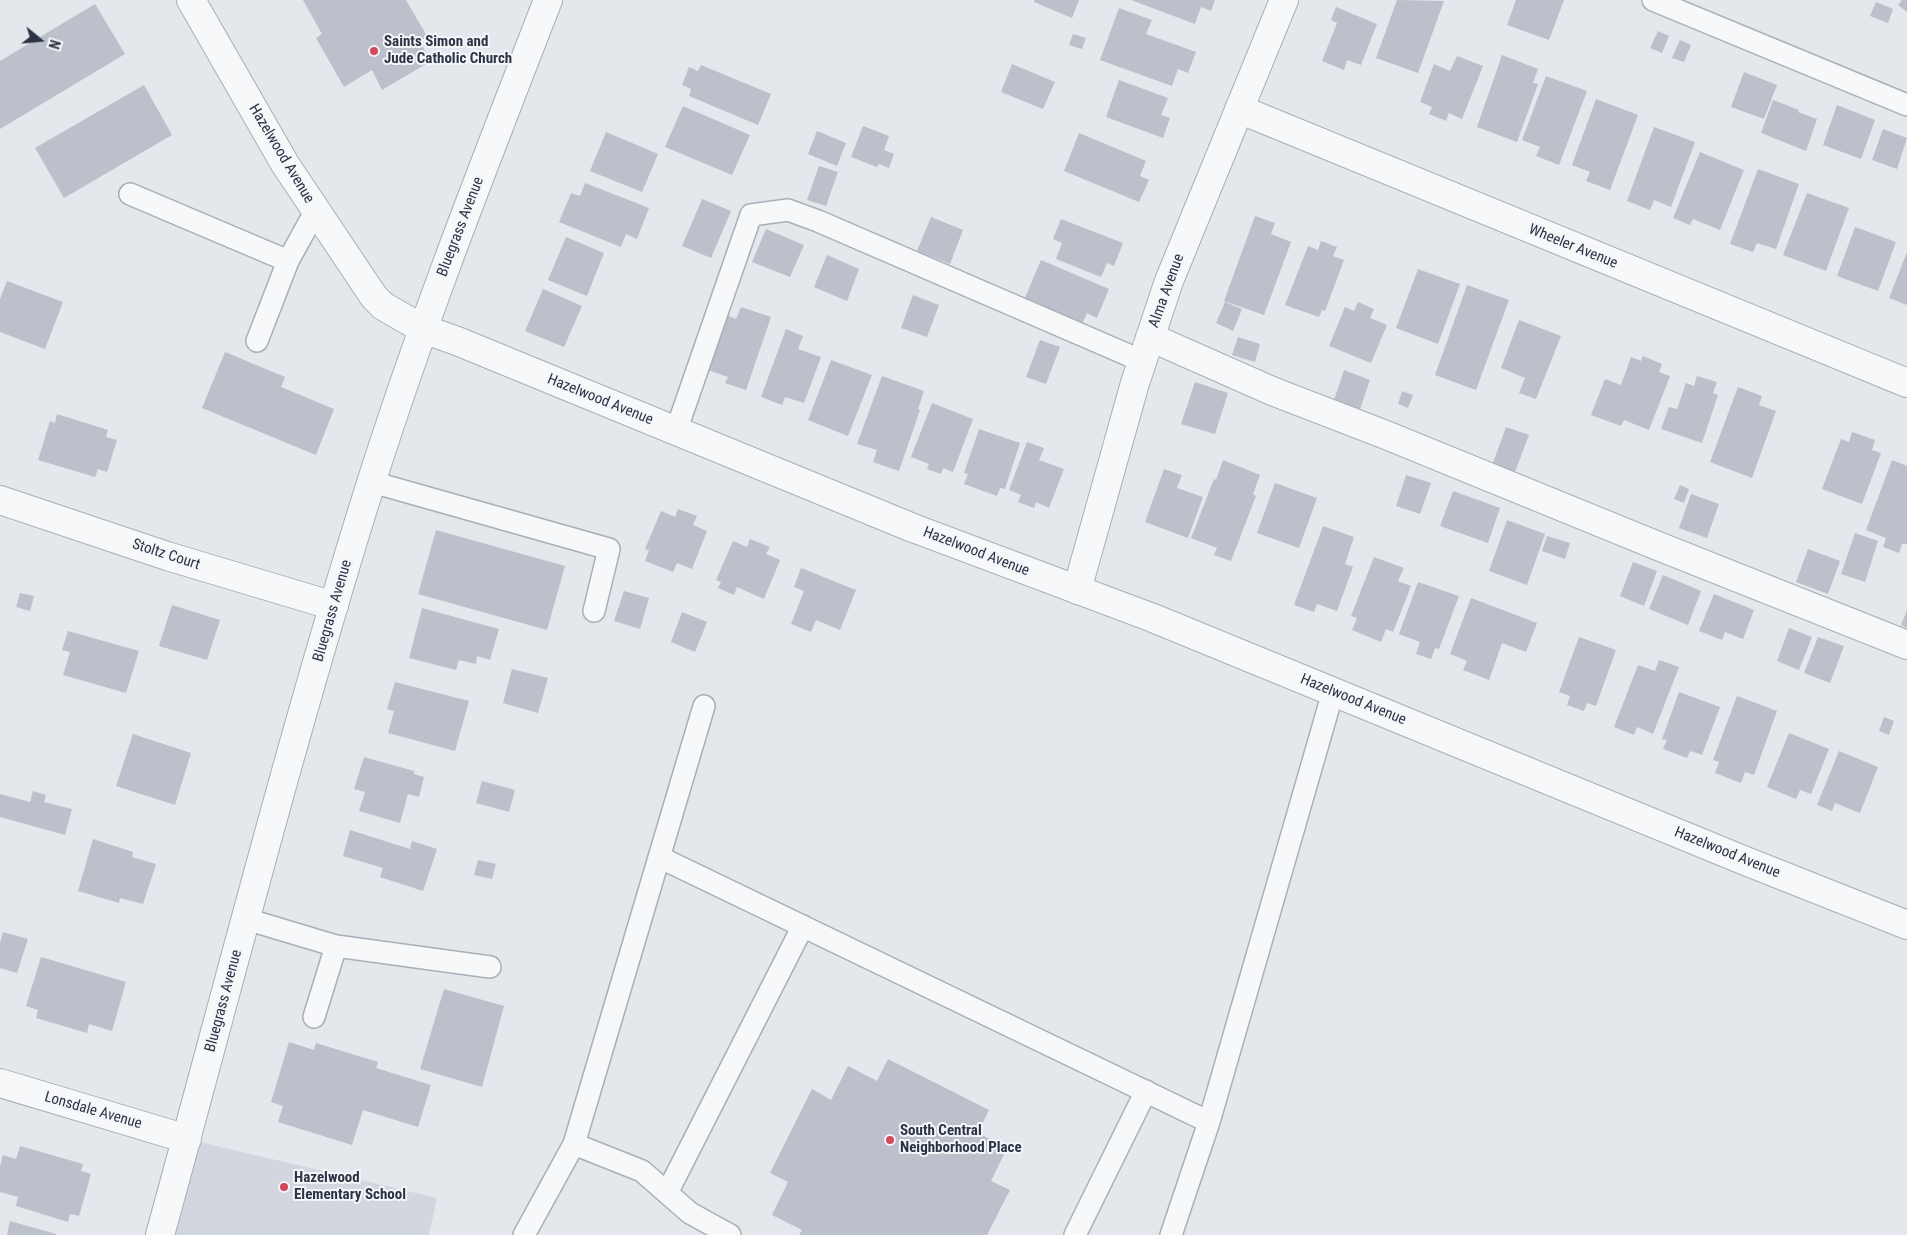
<!DOCTYPE html>
<html>
<head>
<meta charset="utf-8">
<style>
	body { margin:0 }
	#map { position:relative; width:1907px; height:1235px; overflow:hidden; background:#e4e7ec; font-family:"Roboto Condensed",sans-serif }
	canvas { display:block }
	.north { position:absolute; left:15px; top:15px; width:50px; height:50px; -webkit-text-stroke:4px #f4f6f9; paint-order:stroke; rotate:107deg; font-size:14px; font-weight:700; line-height:20px; text-align:center; color:#2b3445 }
	.north::after { content:''; display:block; margin:auto; width:18px; height:22px; background:#2b3445; clip-path:polygon(50% 0,100% 100%,50% 72%,0 100%) }
</style>
</head>
<body>
<div id="map">
<canvas width="1907" height="1235"></canvas>
<div class="north">N</div>
</div>
<script>
const ctx = document.querySelector('canvas').getContext('2d');
ctx.lineJoin = 'round';
function fill(path, color) { ctx.fillStyle = color; ctx.fill(path, 'evenodd'); }
function strokePath(path, color, width, dash) { ctx.strokeStyle = color; ctx.lineWidth = width; ctx.lineCap = dash ? 'butt' : 'round'; ctx.setLineDash(dash || []); ctx.stroke(path); }
function drawText(font, color, halo, rows, align = 'center') {
  ctx.font = font + ' "Roboto Condensed",sans-serif'; ctx.lineWidth = 4; ctx.setLineDash([]); ctx.textBaseline = 'middle'; ctx.strokeStyle = halo; ctx.fillStyle = color; for (const [text, x, y, turn = 0] of rows) {
    ctx.save(); ctx.translate(x, y); ctx.rotate((+turn || 0) * Math.PI / 180); ctx.textAlign = isNaN(turn) ? turn : align; if (halo) ctx.strokeText(text, 0, 0); ctx.fillText(text, 0, 0); ctx.restore();
  }
}
fill(new Path2D(`
	M187,1139L437,1198L429,1235H160Z`), '#d2d6de');
fill(new Path2D(`
	M303,0H406L427,36L420,42L431,61L382,90L372,70L344,87L316,38L322,34Z
	M1034,0H1079L1072,18L1034,2Z
	M1131,0H1215L1211,11L1201,7L1195,24Z
	M1397,0L1444,1L1418,73L1376,58Z
	M1516,0H1564L1549,40L1507,25Z
	M1902,0H1907V12L1898,5Z
	M1876,2L1893,9L1888,23L1870,16Z
	M95,4L125,54L0,129V61Z
	M1336,7L1377,24L1361,65L1347,60L1344,70L1322,61L1337,23L1331,20Z
	M1119,8L1152,20L1146,34L1196,52L1188,73L1178,69L1172,86L1100,60Z
	M1658,31L1669,36L1662,53L1650,48Z
	M1073,34L1086,38L1082,49L1069,45Z
	M1680,40L1691,45L1684,62L1672,58Z
	M1502,55L1538,69L1533,83L1538,84L1517,142L1477,127Z
	M1457,56L1483,66L1462,119L1449,113L1446,121L1429,114L1432,107L1420,102L1434,64L1450,71Z
	M1012,64L1055,82L1043,109L1001,92Z
	M701,65L771,94L758,125L689,96L691,89L682,85L689,67L698,71Z
	M1744,72L1777,85L1764,119L1731,107Z
	M1546,76L1587,91L1559,165L1536,156L1540,147L1522,140Z
	M1119,80L1168,98L1161,115L1170,118L1163,138L1106,117Z
	M144,85L172,135L64,198L35,148Z
	M1596,99L1638,115L1610,190L1586,181L1590,172L1572,165Z
	M1773,100L1799,110L1798,112L1817,119L1806,151L1761,133Z
	M1837,105L1875,120L1861,159L1823,145Z
	M683,106L750,135L732,175L665,147Z
	M863,126L889,136L884,150L894,154L889,168L879,164L877,167L851,157Z
	M1654,127L1695,142L1671,207L1654,200L1650,210L1627,201Z
	M1883,129L1907,138L1897,169L1872,160Z
	M817,131L846,143L837,166L808,154Z
	M606,132L658,154L642,192L590,171Z
	M1079,133L1146,161L1140,176L1149,180L1139,202L1064,171Z
	M1700,152L1744,170L1720,230L1693,219L1690,225L1673,218Z
	M819,166L838,172L826,206L807,200Z
	M1758,169L1799,184L1776,249L1757,243L1753,252L1730,244Z
	M585,183L649,208L637,239L626,234L621,247L559,222L571,193L580,196Z
	M1807,193L1849,208L1826,271L1783,255Z
	M702,199L731,211L711,258L682,246Z
	M1255,216L1275,223L1271,234L1291,242L1264,315L1224,301Z
	M931,217L963,230L950,264L917,251Z
	M1061,219L1123,243L1114,266L1107,263L1101,277L1056,259L1062,243L1053,239Z
	M1855,227L1896,242L1878,291L1837,276Z
	M766,229L804,245L790,277L752,262Z
	M566,237L604,253L587,296L548,280Z
	M1321,241L1337,247L1333,256L1344,260L1325,311L1322,310L1319,317L1285,305L1308,246L1318,250Z
	M1907,252V305L1889,298Z
	M827,255L859,269L847,301L814,287Z
	M1041,260L1109,289L1097,318L1087,313L1082,324L1024,300Z
	M1418,269L1460,284L1438,344L1396,328Z
	M7,281L63,302L45,349L0,332V299Z
	M1467,285L1509,300L1476,390L1435,375Z
	M543,289L582,306L564,347L525,331Z
	M913,295L939,305L927,337L901,328Z
	M1225,302L1242,309L1233,331L1216,323Z
	M1358,302L1374,309L1370,318L1387,325L1371,363L1329,346L1345,307L1354,311Z
	M741,307L771,317L746,390L725,383L728,377L705,369L724,314L736,319Z
	M1519,320L1561,336L1536,399L1519,393L1525,378L1501,368Z
	M786,329L803,336L798,349L821,357L804,403L785,397L782,405L761,397Z
	M1238,337L1260,344L1255,362L1232,355Z
	M1040,340L1060,347L1046,384L1026,377Z
	M225,352L285,377L281,387L334,409L316,455L202,408Z
	M1643,356L1662,364L1659,372L1670,376L1649,430L1624,420L1621,426L1591,415L1605,379L1621,385L1631,357L1641,361Z
	M831,360L872,375L848,436L808,420Z
	M1344,370L1370,380L1360,409L1334,400Z
	M882,376L924,391L918,409L920,410L899,471L873,462L877,450L857,444Z
	M1697,376L1717,382L1713,393L1718,395L1702,443L1661,429L1669,407L1677,409L1686,383L1694,386Z
	M1195,382L1228,393L1215,434L1181,424Z
	M1738,387L1762,396L1759,405L1776,411L1752,478L1710,462Z
	M1402,391L1413,395L1408,408L1398,404Z
	M932,403L973,419L953,472L943,468L941,474L927,469L929,464L911,457Z
	M57,414L108,430L106,437L117,440L107,472L98,469L95,477L38,460L50,421L55,423Z
	M1506,427L1529,435L1515,472L1493,463Z
	M979,429L1020,443L1005,489L1000,488L997,496L964,484L968,474L964,473Z
	M1852,432L1875,440L1872,450L1881,453L1862,504L1822,489L1841,439L1849,442Z
	M1027,442L1044,448L1039,460L1064,469L1049,508L1036,502L1034,508L1018,502L1021,495L1009,490Z
	M1223,460L1260,475L1253,494L1256,496L1231,561L1214,555L1217,548L1191,538L1214,479L1216,480Z
	M1892,460L1907,466V544H1902L1899,553L1883,547L1886,538L1866,530Z
	M1164,469L1182,475L1177,488L1203,497L1188,538L1145,522Z
	M1406,475L1431,483L1420,514L1396,506Z
	M1275,483L1317,498L1299,548L1257,533Z
	M1680,485L1689,489L1684,503L1674,499Z
	M1453,491L1500,508L1488,543L1440,526Z
	M1691,494L1719,504L1707,538L1679,528Z
	M678,509L697,516L693,525L707,531L692,569L677,563L673,572L645,561L649,550L645,549L661,511L675,517Z
	M1507,520L1545,534L1527,585L1489,571Z
	M1323,526L1354,537L1345,564L1353,567L1337,611L1317,604L1314,612L1294,605Z
	M436,530L565,566L547,630L418,594Z
	M1855,533L1878,541L1865,582L1841,574Z
	M1547,536L1570,543L1565,559L1542,551Z
	M750,539L770,547L766,554L780,560L764,599L737,587L734,595L718,588L721,582L716,580L733,541L747,547Z
	M1808,549L1840,561L1828,594L1796,582Z
	M1374,557L1404,568L1398,581L1411,586L1393,632L1386,629L1381,642L1352,630L1357,618L1351,616Z
	M1633,562L1657,571L1644,606L1620,596Z
	M801,568L856,590L840,630L816,620L811,632L791,624L804,591L794,587Z
	M1663,575L1701,591L1688,625L1649,609Z
	M1418,582L1459,596L1439,649L1435,648L1431,659L1416,654L1420,642L1399,634Z
	M624,591L649,598L640,629L614,621Z
	M20,593L34,596L30,611L16,607Z
	M1714,594L1754,610L1743,639L1725,632L1722,640L1699,631Z
	M1471,598L1537,623L1526,652L1502,643L1489,680L1463,670L1467,661L1450,654Z
	M172,605L220,620L207,660L159,646Z
	M422,608L499,629L490,660L477,656L476,664L459,660L456,670L409,658Z
	M1907,610V628L1901,625Z
	M682,612L707,622L695,652L671,642Z
	M1789,628L1812,637L1799,670L1777,661Z
	M68,631L139,651L126,693L63,675L70,652L62,650Z
	M1579,637L1616,650L1596,706L1587,703L1584,711L1567,705L1570,696L1559,692Z
	M1818,637L1844,646L1830,683L1804,673Z
	M1659,660L1679,667L1653,734L1637,727L1634,735L1614,727L1638,665L1655,671Z
	M512,669L548,678L538,713L503,703Z
	M395,682L469,701L455,751L388,733L394,711L387,709Z
	M1679,692L1720,707L1702,755L1690,751L1687,758L1663,749L1667,740L1662,739Z
	M1737,696L1777,711L1754,775L1745,772L1741,783L1715,773L1719,762L1713,760Z
	M1884,717L1894,721L1889,735L1879,731Z
	M1789,733L1829,749L1811,794L1800,790L1796,799L1767,787Z
	M133,734L191,753L175,805L116,786Z
	M1839,751L1878,767L1860,813L1835,803L1832,811L1817,805Z
	M364,757L414,771V774L424,777L419,797L408,794L400,823L359,811L365,792L354,789Z
	M482,781L515,790L509,812L476,803Z
	M33,791L46,795L44,802L72,809L65,835L0,817V794L30,802Z
	M350,830L410,849L412,841L437,849L423,891L380,877L383,868L343,856Z
	M93,839L133,852L132,857L156,864L143,904L120,898L119,903L78,891Z
	M478,860L496,864L492,879L474,875Z
	M3,932L28,939L17,973L0,968V943Z
	M41,957L126,982L112,1031L89,1024L87,1033L36,1018L38,1010L26,1006Z
	M444,989L504,1006L482,1087L420,1069Z
	M289,1042L314,1050L316,1043L378,1062L376,1068L431,1085L418,1127L363,1110L352,1145L278,1122L283,1106L271,1102Z
	M888,1059L989,1110L978,1133L1007,1148L991,1181L1010,1190L987,1235H799L802,1230L772,1215L788,1182L770,1173L812,1089L831,1100L848,1066L877,1081Z
	M20,1146L83,1164L81,1171L91,1174L79,1216L70,1214L68,1222L16,1206L18,1197L0,1192V1166L3,1155L16,1159Z
	M10,1221L56,1234V1235H7Z`), '#bbc0ca');
const service = new Path2D(`
	M1653,0L1907,105
	M130,194L288,261L316,210
	M257,341L288,261
	M676,431L751,215L788,210L818,221L1142,361
	M372,482L609,549L594,611
	M659,857L1209,1122
	M246,919L336,946L490,967
	M314,1017L336,946
	M574,1144L642,1171L690,1213L730,1235
	M667,1193L803,926
	M524,1235L574,1144L704,706
	M1075,1235L1146,1091
	M1171,1235L1209,1122L1333,692`);
const minor = new Path2D(`
	M1239,109L1907,383
	M423,329L457,341L913,528L1153,618L1743,860L1907,925
	M1150,337L1272,391L1386,435L1653,544L1907,645
	M0,500L167,556L334,606
	M1077,590L1135,383L1169,281L1284,0
	M0,1083L187,1139`);
const tertiary = new Path2D(`
	M191,0L285,164L374,297L383,306L423,329
	M160,1235C229,984 293,731 371,483C423,319 486,160 548,0`);
strokePath(service, '#a9aeb7', 24);
strokePath(minor, '#a9aeb7', 30);
strokePath(tertiary, '#a9aeb7', 30);
strokePath(service, '#f7f8fa', 21);
strokePath(minor, '#f7f8fa', 28);
strokePath(tertiary, '#f7f8fa', 28);
for (const [x, y, r, color] of [
	[374,51,5,"#d1495b"],
	[890,1140,5,"#d1495b"],
	[284,1187,5,"#d1495b"]
]) { const dot = new Path2D(); dot.arc(x, y, r, 0, 2 * Math.PI); ctx.fillStyle = color; ctx.fill(dot); strokePath(dot, '#f4f6f9', 2); }
drawText('bold 15px', '#2b3445', '#f4f6f9', [
	["Saints Simon and",384,42],
	["Jude Catholic Church",384,59],
	["South Central",900,1131],
	["Neighborhood Place",900,1148],
	["Hazelwood",294,1178],
	["Elementary School",294,1195]
], 'left');
drawText('15px', '#2b3445', '#f4f6f9', [
	["Hazelwood Avenue",281,154,59],
	["Bluegrass Avenue",461,227,-69],
	["Wheeler Avenue",1573,247,22],
	["Alma Avenue",1167,291,-70],
	["Hazelwood Avenue",600,400,22],
	["Hazelwood Avenue",976,552,21],
	["Stoltz Court",166,555,18],
	["Bluegrass Avenue",333,611,-74],
	["Hazelwood Avenue",1353,700,22],
	["Hazelwood Avenue",1727,853,22],
	["Bluegrass Avenue",224,1001,-75],
	["Lonsdale Avenue",93,1111,16]
]);
</script>
</body>
</html>
